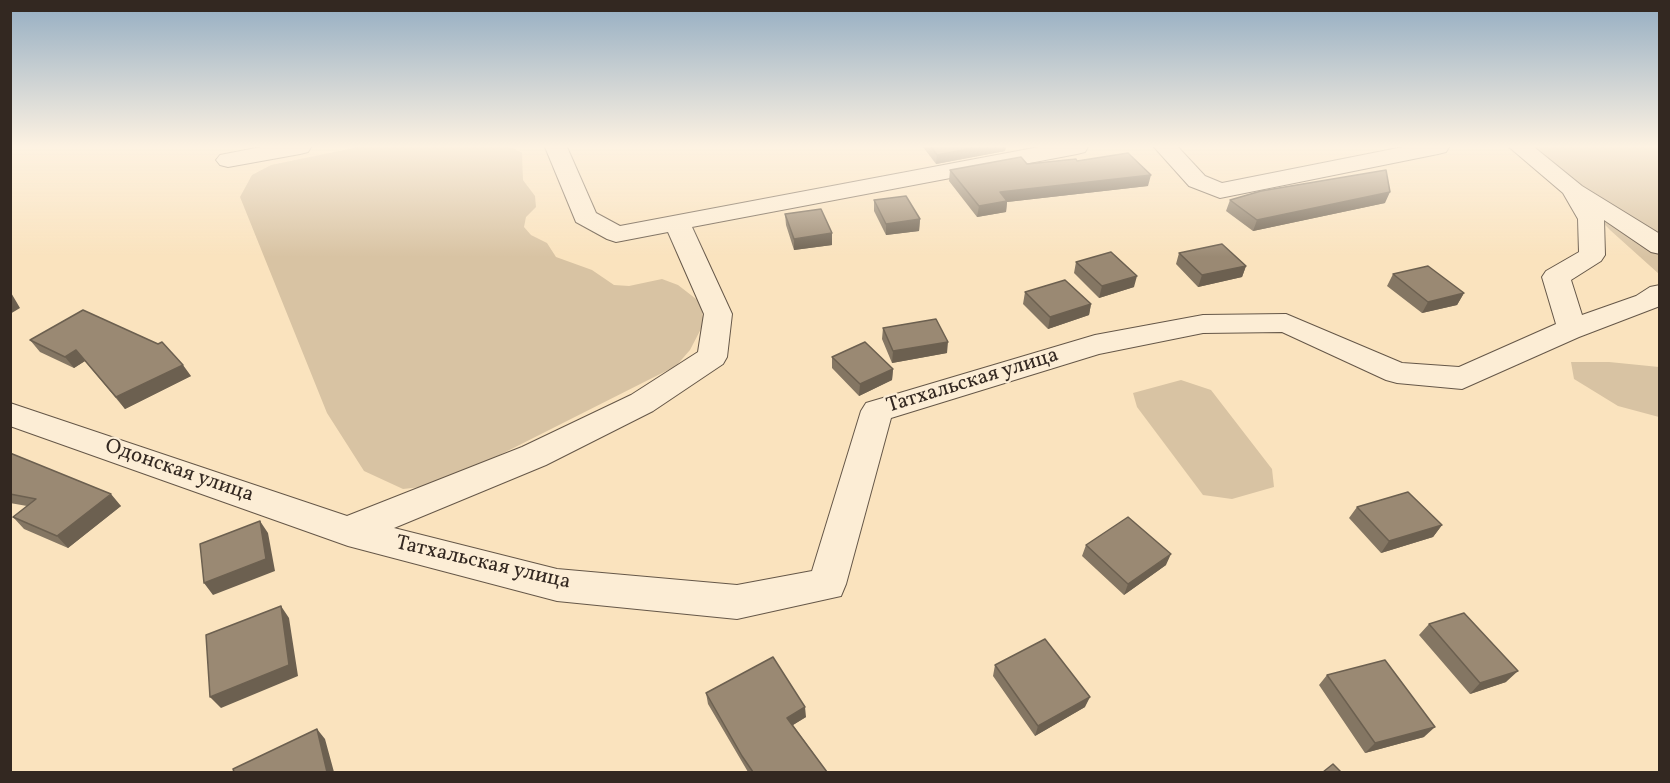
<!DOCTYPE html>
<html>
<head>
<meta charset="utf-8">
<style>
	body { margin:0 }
	#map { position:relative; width:1670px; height:783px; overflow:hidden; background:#fae3be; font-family:Vollkorn,serif }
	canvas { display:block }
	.frame { position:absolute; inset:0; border:12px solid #332821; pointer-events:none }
</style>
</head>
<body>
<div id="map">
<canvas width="1670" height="783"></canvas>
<div class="frame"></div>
</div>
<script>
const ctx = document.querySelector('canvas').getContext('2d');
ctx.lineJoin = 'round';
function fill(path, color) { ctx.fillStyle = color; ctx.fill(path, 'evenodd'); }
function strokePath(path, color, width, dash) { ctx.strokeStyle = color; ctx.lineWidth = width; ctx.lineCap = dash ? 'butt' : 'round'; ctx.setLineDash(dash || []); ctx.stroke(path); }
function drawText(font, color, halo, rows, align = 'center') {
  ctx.font = font + ' Vollkorn,serif'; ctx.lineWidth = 4.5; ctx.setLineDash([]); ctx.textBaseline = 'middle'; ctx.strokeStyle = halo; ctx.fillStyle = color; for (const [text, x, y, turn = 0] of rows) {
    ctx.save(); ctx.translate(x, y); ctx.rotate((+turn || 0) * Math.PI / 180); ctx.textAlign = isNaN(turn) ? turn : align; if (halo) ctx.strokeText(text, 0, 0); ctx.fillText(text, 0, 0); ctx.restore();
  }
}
fill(new Path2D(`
	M358,147H511L522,153L523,180L535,196L536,207L526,217L524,227L531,235L547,243L556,257L592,270L614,285L629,286L662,279L678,285L700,302L704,323L690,350L676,366L440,485L403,489L364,471L327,413L240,197L252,175L271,165Z
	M1529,147H1659V274L1610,230Z
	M1571,362H1609L1659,367V417L1618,406L1574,379Z
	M1181,380L1211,390L1272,469L1274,487L1232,499L1203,495L1137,407L1133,393Z`), '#d8c3a3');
const minor = new Path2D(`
	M261,147H311L308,152L300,154L228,167L220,165L216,160L220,155Z
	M545,147H567L596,213L620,226L1039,147H1088L1085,152L1077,154L692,227L732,314L727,357L723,364L653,411L546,465L394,528L557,569L737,585L812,571L861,411L866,403L1095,335L1203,315L1286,314L1402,363L1459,367L1556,324L1542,277L1546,271L1579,252L1578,219L1563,193L1509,147H1534L1582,186L1660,234V254L1651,252L1604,220L1605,255L1601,261L1571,280L1582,315L1636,296L1650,287L1660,285V306L1579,337L1462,389L1397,383L1386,380L1282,332L1203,333L1099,354L891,418L846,584L841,596L737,619L557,601L348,546L10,426V403L347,516L522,447L631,395L698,352L704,314L668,232L616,242L607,239L576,222Z
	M1154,147H1178L1205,176L1222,183L1403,147H1449L1446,152L1438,154L1220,198L1189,186Z`);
strokePath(minor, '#655748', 2);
fill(minor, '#fcedd5');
fill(new Path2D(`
	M923,147H1006L1005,151L936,164Z
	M1077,161L1148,186L1007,202L1006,212L977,217L949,181L950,170Z
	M874,200L920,219L919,231L886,235L874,211Z
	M1230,200L1385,203L1253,231L1226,211Z
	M785,214L832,233V245L794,250L786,225Z
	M1179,253L1246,266L1242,277L1198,287L1176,264Z
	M1076,262L1134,287L1099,298L1074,273Z
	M1393,274L1464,293L1457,305L1422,313L1387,286Z
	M1025,292L1091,304L1089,315L1048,329L1023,304Z
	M883,328L947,353L892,363L882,339Z
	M30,340L191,376L125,409L85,361L74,368L40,352Z
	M832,357L893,369L892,380L859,396L832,368Z
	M10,453L121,506L68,548L24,529L13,517L27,506L10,503Z
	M1357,507L1442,525L1433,537L1381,553L1349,518Z
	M1086,545L1166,565L1124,595L1082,556Z
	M1429,624L1506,682L1470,694L1419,635Z
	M995,665L1085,707L1035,736L993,676Z
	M1327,675L1424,737L1365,753L1319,685Z
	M706,693L806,717L793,725L827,772H748L708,704Z`), '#847663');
fill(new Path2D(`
	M978,147H1006L1005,151L936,164L937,155Z
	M1151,175L1148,186L1007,202L1006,212L977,217L979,206L1000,192Z
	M1390,192L1385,203L1253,231L1257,220Z
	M920,219L919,231L886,235V224Z
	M832,233V245L794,250V239Z
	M1246,266L1242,277L1198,287L1202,275Z
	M1137,276L1134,287L1099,298L1102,286Z
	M10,291L20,308L10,314Z
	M1464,293L1457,305L1422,313L1428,302Z
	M1091,304L1089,315L1048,329L1050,317Z
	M948,342L947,353L892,363L893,351Z
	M76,350L85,361L74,368L65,357Z
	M183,365L191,376L125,409L116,397Z
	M893,369L892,380L859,396L860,384Z
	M111,494L121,506L68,548L57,536Z
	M260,521L268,533L275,571L213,595L204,583Z
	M1442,525L1433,537L1381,553L1389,541Z
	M1171,554L1166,565L1124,595L1128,584Z
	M281,606L289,618L298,676L221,708L210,697Z
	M1518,671L1506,682L1470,694L1480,683Z
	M1090,697L1085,707L1035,736L1038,726Z
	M805,707L806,717L788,728L787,718Z
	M1435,727L1424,737L1365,753L1375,743Z
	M317,729L325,739L334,772H327Z`), '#6c6050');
const building = new Path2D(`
	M931,147H978L937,155Z
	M1128,153L1151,175L1000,192L1007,201L979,206L950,170L1021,157L1027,164L1076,159L1077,161Z
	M1386,170L1390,192L1257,220L1230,200L1261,191Z
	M906,196L920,219L886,224L874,200Z
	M821,209L832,233L794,239L785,214Z
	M1222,244L1246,266L1202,275L1179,253Z
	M1111,252L1137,276L1102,286L1076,262Z
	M1428,266L1464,293L1428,302L1393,274Z
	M1065,280L1091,304L1050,317L1025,292Z
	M83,310L158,344L162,342L183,365L116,397L76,350L65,357L30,340Z
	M936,319L948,342L893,351L883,328Z
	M865,342L893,369L860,384L832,357Z
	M10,453L111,494L57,536L13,517L36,499L10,494Z
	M1408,492L1442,525L1389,541L1357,507Z
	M1128,517L1171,554L1128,584L1086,545Z
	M260,521L266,559L204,583L200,544Z
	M281,606L289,665L210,697L206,635Z
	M1464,613L1518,671L1480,683L1429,624Z
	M1045,639L1090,697L1038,726L995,665Z
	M773,657L805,707L787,718L827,772H753L742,756L706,693Z
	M1385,660L1435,727L1375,743L1327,675Z
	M317,729L327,772H234L233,769Z
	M1333,764L1341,772H1323Z`);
fill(building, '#9a8973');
strokePath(building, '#6c6050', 1.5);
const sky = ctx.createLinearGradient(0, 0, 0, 257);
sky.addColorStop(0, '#94adc2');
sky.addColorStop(0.57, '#fdf2e2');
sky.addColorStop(1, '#fdf2e200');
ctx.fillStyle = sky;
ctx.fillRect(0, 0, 1670, 257);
drawText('21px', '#332821', '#fcedd5', [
	["Татхальская улица",973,382,-17],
	["Одонская улица",179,472,19],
	["Татхальская улица",483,564,13]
]);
</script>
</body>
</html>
